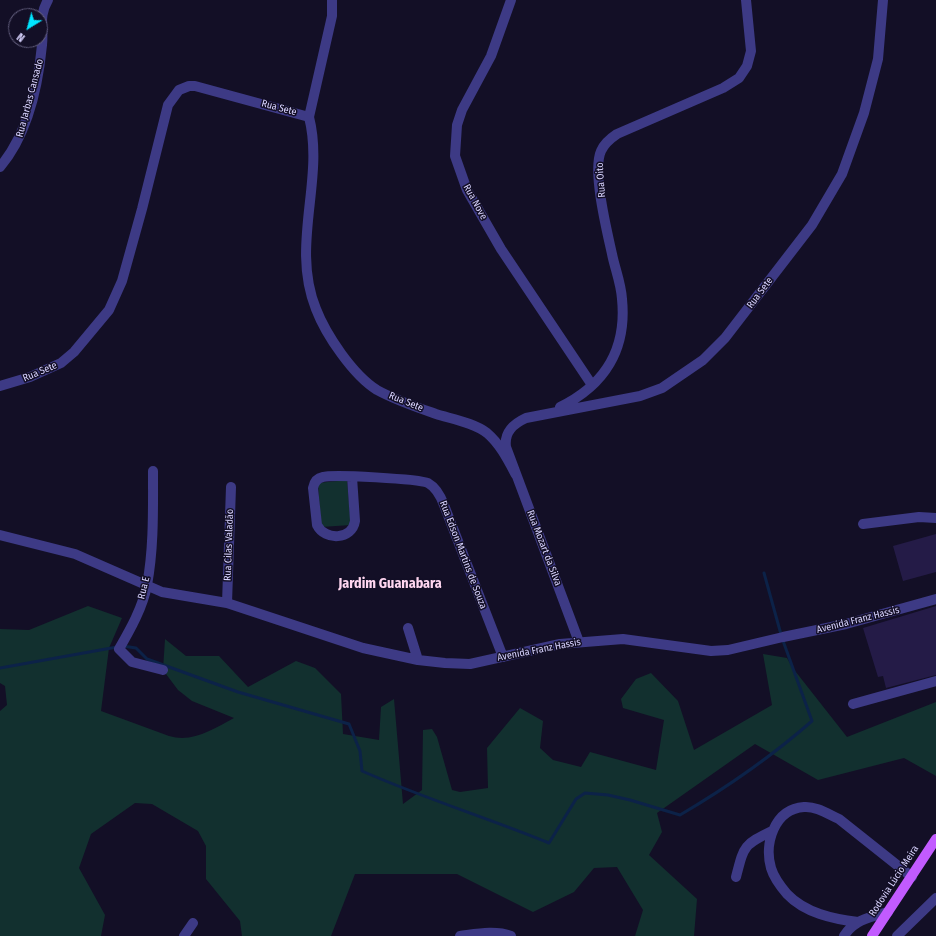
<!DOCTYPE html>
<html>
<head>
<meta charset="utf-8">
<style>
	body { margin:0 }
	#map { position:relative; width:936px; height:936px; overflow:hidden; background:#130f26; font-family:"Fira Sans Condensed",sans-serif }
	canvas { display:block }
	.north { position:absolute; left:8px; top:8px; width:40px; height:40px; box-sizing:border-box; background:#130f26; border:1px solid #625e7d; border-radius:50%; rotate:217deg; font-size:11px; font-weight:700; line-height:16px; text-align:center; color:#d9d4ff }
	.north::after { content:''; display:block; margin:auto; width:14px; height:18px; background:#00e5ff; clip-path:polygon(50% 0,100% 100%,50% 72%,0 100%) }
</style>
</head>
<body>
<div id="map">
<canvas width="936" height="936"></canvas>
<div class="north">N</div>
</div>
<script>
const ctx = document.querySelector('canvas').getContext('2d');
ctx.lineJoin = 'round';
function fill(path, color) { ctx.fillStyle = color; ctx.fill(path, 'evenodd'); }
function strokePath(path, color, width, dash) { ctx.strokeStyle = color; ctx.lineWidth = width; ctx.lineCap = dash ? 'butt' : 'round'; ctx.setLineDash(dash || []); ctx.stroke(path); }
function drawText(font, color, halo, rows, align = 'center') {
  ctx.font = font + ' "Fira Sans Condensed",sans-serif'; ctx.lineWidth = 3; ctx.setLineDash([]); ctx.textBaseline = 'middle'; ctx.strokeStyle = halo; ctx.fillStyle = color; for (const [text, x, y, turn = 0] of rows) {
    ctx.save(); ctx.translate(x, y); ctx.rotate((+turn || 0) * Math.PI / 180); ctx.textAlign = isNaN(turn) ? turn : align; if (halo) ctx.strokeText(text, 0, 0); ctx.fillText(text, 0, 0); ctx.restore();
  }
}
fill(new Path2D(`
	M347,480L351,525L321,527L318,483Z
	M88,606L122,618L109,648L101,711L169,736C193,743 213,729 234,718L192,701L178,690L163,670L165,639L186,656H219L248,687L296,661L315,668L341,694L343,734L379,740L381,707L394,699L403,804L422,790L423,730L432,729L437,737L452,790L460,792L488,788L487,748L520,708L543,721L540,748L553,760L581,767L590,752L656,770L664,720L623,708L621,699L636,679L651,673L678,701L694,750L772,705L763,654L787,658L792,667L847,737L936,702V776L904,758L818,780L755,744L657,813L662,832L649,855L697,899L694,936H635L643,910L617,867L594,868L574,892L533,912L457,874H355L331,936H242L240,921L206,879V846L198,831L152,804L135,803L91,834L79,868L105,915L101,936H0V711L7,705L5,686L0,683V629L29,630Z`), '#12302f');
strokePath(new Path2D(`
	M123,646L136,648L147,659L238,692L349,724L360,751L362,771C423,798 488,818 549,843L576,799L585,793L608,795L630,800L680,815C726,788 772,756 812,721L782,638L764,573
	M0,668L117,647`), '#0c2248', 3);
fill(new Path2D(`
	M936,534V572L903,581L893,546Z
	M936,606V675L886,688L883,676L878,677L863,628Z`), '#241b47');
strokePath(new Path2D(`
	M511,0L491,56L462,110L457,125L455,156L467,190L501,249L592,385
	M309,117L332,16V0
	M0,167C28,134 38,87 42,45C44,27 38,17 48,0
	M0,386L30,377L61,363L74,352L109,310L122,281L142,209L168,105L179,90L189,86H195L309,117C325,180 290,245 316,309C326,335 353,375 377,390C395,400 416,407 436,414C452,419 474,423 487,433C500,444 508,460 516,475
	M560,407C605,385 627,349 622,299C621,283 615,269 612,254C607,231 592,171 601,151C604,144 611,138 617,134L723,88L739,78L747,66L751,51L746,0
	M153,471C153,508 154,548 147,585C143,607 130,630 119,649L132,662L163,670
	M352,477L355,521C352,540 325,541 317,525L313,488C314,483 317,478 323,477C333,474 419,479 428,483C437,488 441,497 444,505L503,657
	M863,524L919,517L936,518
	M0,535L75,554L162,592L227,603L363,648L418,660L445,663L470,664L560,644L623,639L711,651L728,650L783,637L846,624L936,599
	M227,603L231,487
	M408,628L418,660
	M579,642L506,447C504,432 513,424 526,418L640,396L662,388L703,360L725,338L812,225L842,174L864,113L878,59L883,0
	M853,704L936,681
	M736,877C744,846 743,845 772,831
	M858,922C833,919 805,913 787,894C781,887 774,878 771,868C764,844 774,809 804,807C816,806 828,814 839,819L912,877
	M184,936L193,923
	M460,936C476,934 495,930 511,936
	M844,936C854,920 870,917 888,912
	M897,936L936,898`), '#3d3a85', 10);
strokePath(new Path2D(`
	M872,936L936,839`), '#c25bff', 10);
drawText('10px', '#d9d4ff', '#130f26', [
	["Rua Jarbas Cansado",30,98,-75],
	["Rua Sete",279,108,15],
	["Rua Oito",601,180,-94],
	["Rua Nove",475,202,61],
	["Rua Sete",760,293,-53],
	["Rua Sete",40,372,-23],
	["Rua Sete",406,402,22],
	["Rua Cilas Valadão",229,545,-88],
	["Rua Mozart da Silva",544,548,69],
	["Rua Edson Martins de Souza",463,555,69],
	["Rua E",144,588,-76],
	["Avenida Franz Hassis",858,620,-14],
	["Avenida Franz Hassis",539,650,-11],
	["Rodovia Lúcio Meira",894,881,-57]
]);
drawText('bold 14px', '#ffd6f0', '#130f26', [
	["Jardim Guanabara",390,584]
]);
</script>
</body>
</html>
